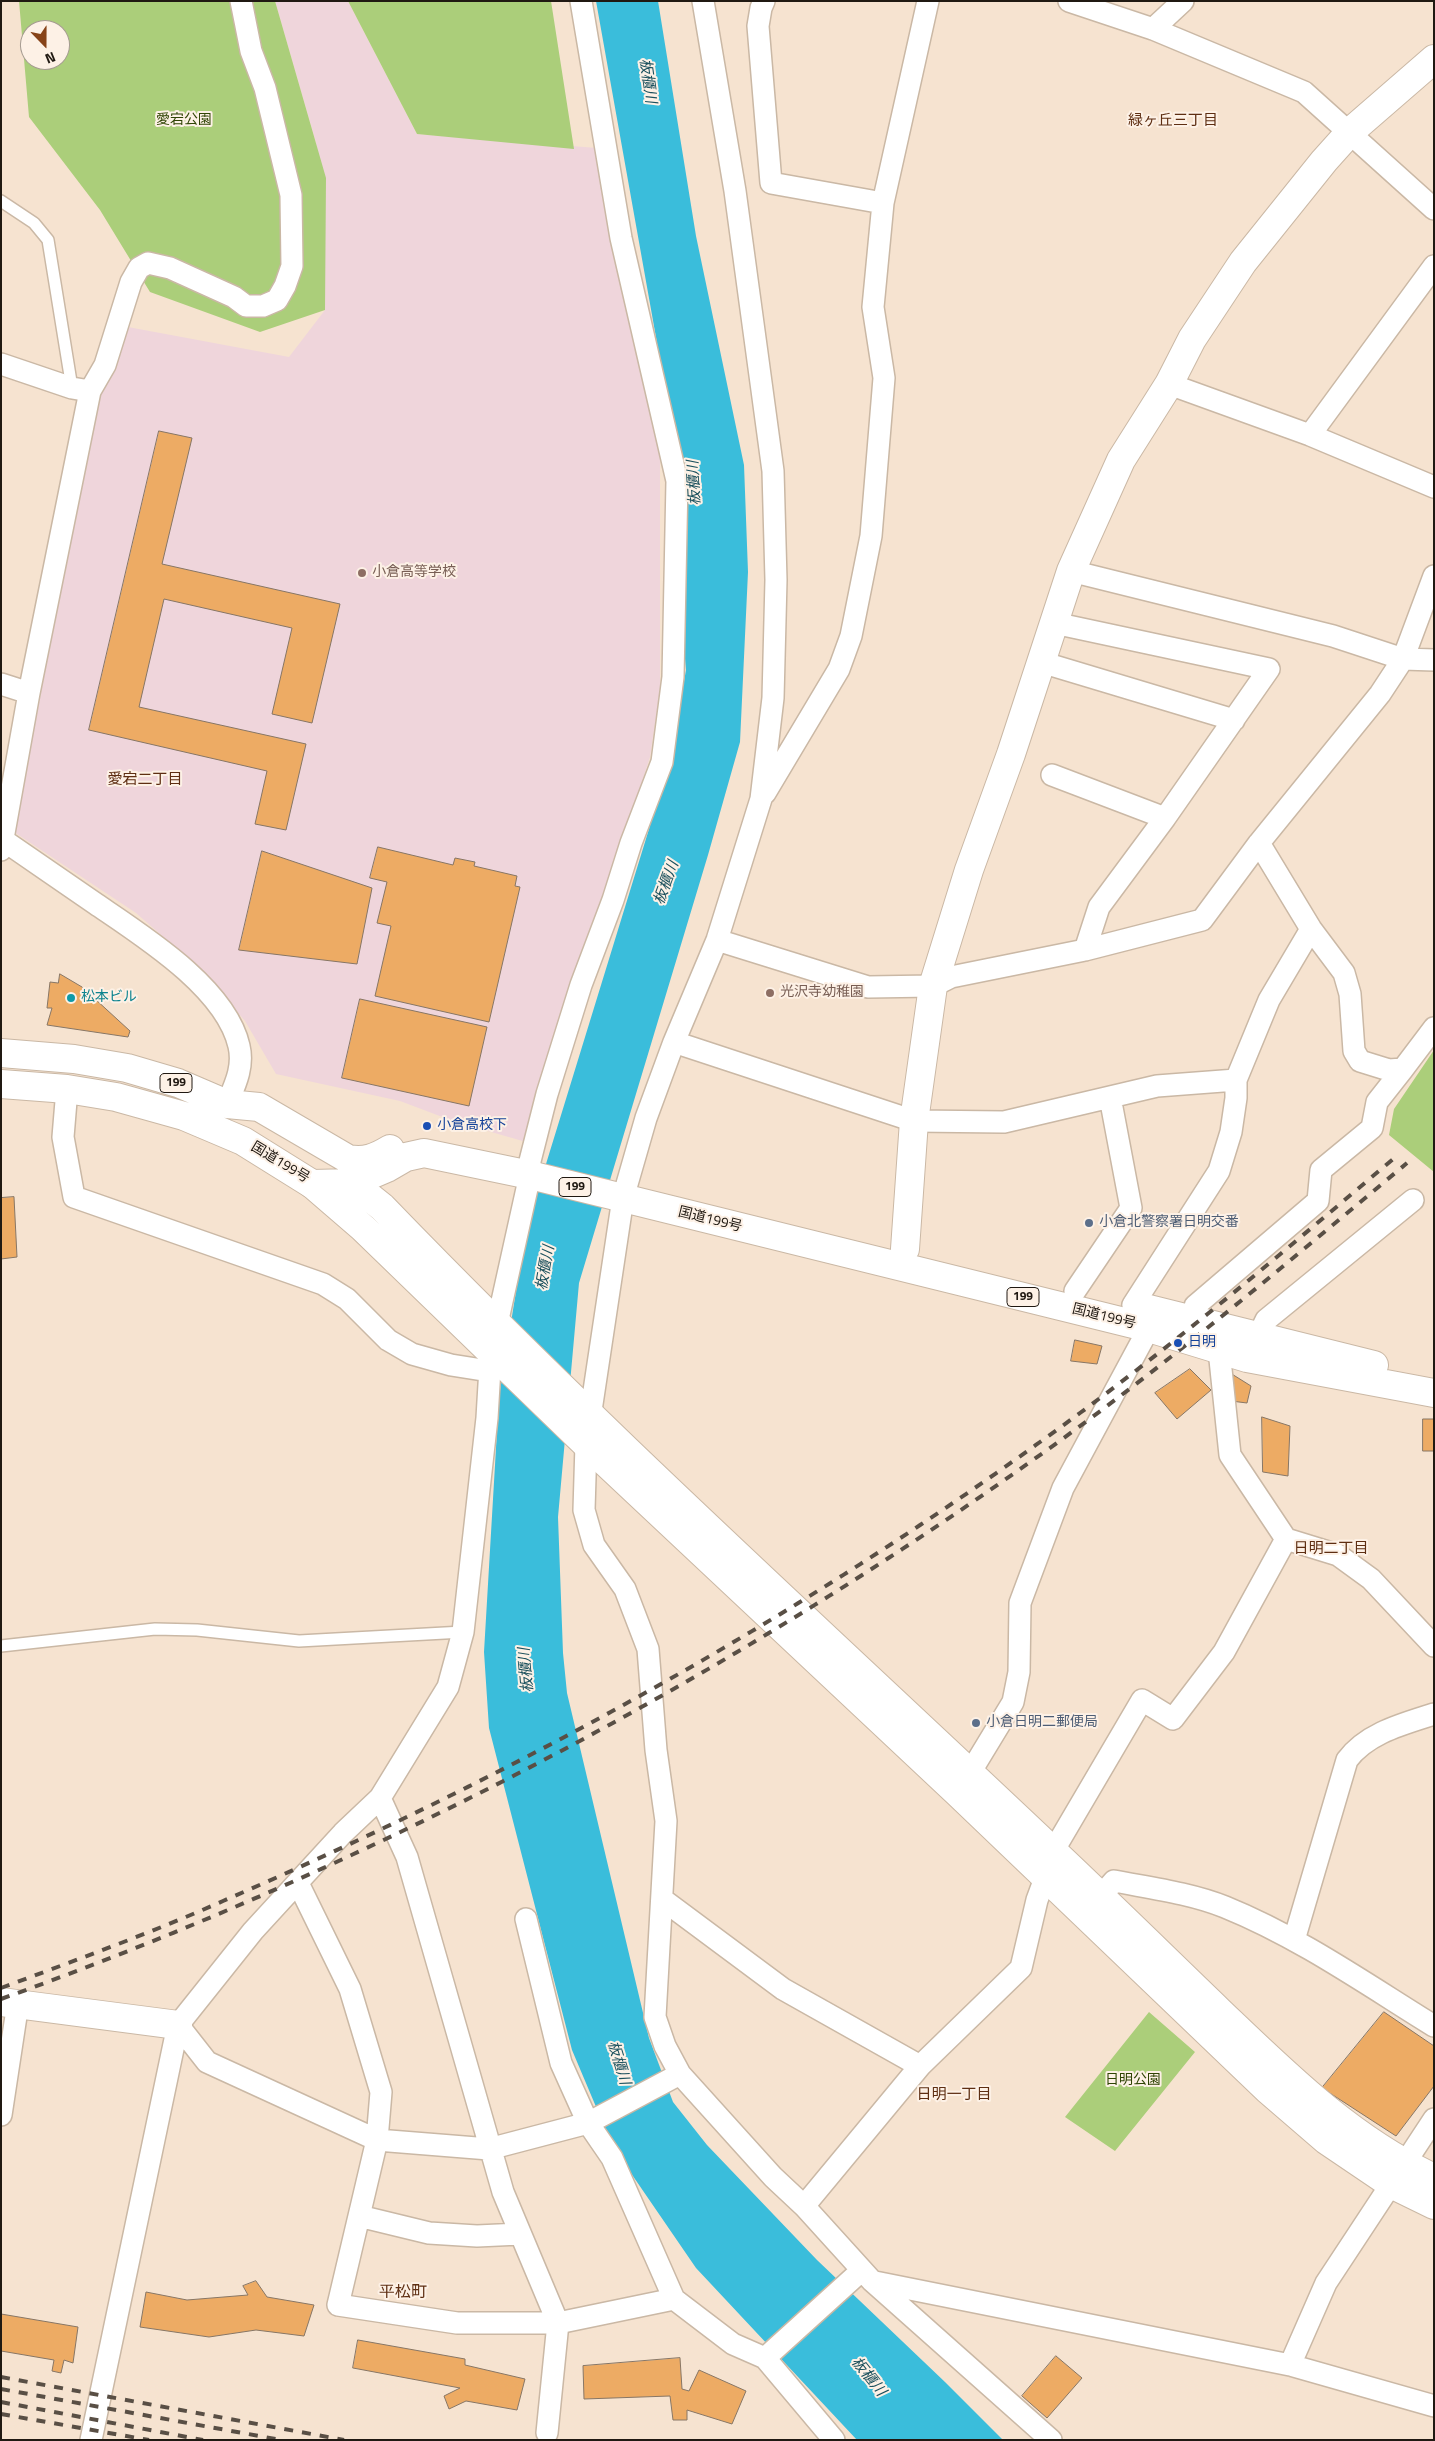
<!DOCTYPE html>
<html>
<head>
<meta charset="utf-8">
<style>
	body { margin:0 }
	#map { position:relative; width:1435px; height:2441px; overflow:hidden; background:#f6e3d0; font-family:"Titillium Web",sans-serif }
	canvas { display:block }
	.frame { position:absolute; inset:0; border:2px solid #201912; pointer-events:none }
	.north { position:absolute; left:20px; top:20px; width:50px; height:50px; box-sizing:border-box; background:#fdf1e6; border:1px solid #a59b91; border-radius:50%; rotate:158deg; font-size:14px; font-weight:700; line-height:20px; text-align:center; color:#201912 }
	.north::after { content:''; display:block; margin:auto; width:18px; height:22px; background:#874318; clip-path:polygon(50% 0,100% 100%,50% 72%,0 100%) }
</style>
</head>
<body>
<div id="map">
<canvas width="1435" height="2441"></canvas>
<div class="frame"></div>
<div class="north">N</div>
</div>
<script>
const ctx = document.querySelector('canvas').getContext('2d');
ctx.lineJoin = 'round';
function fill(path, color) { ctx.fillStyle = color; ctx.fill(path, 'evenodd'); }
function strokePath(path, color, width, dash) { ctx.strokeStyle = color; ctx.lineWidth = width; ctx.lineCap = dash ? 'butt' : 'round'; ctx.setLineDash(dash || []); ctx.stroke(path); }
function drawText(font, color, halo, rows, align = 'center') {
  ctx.font = font + ' "Titillium Web","Noto Sans JP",sans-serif'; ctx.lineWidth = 4; ctx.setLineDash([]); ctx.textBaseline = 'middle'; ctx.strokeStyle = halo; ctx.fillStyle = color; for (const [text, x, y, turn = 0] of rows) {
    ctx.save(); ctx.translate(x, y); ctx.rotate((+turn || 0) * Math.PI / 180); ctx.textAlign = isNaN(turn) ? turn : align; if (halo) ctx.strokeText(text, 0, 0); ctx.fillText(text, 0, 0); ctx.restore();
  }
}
fill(new Path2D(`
	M275,1H348L417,134L597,148L660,458V689L650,757L526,1142L453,1121L400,1101L276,1074L245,1021L199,968L136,913L14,832L100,387L128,327L289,357L325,310L316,143Z`), '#efd5db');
fill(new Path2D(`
	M19,1H275L326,178L325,310L260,332L150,292L100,210L29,117ZM30,30H60V60H30Z
	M348,1H551L574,149L417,134Z
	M1434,1050V1172L1389,1135L1394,1109Z
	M1149,2012L1195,2052L1115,2151L1065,2117Z`), '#abce7a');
fill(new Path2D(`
	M596,1H658L696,236L744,465L748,572L740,742L708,855L579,1283L558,1517L563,1653L567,1693L649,2038L673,2102L707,2145L817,2260L945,2382L1003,2440H857L696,2268L613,2147L572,2050L489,1728L484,1652L499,1397L526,1229L649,829L673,742L686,670L657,343Z`), '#3abddb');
const building = new Path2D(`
	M159,431L192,438L162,564L340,604L312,723L272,714L292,628L164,599L139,707L306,744L286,830L255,824L267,771L89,730Z
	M378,847L453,865L455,858L475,862L474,866L517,876L515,886L520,887L489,1022L375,996L391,926L377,923L387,882L370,878Z
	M262,851L372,888L357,964L239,950Z
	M60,974L82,987L130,1031L128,1037L47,1025L52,1008H47L50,982L58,983Z
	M360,999L487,1027L469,1106L342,1078Z
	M14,1197L17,1257L1,1259V1198Z
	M1075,1340L1102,1346L1097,1364L1071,1361Z
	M1190,1369L1211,1390L1177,1419L1155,1393Z
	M1227,1371L1251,1386L1247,1403L1223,1400Z
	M1262,1417L1290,1426L1288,1476L1263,1472Z
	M1423,1419H1434V1451H1423Z
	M1384,2012L1434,2046V2086L1396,2136L1322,2088Z
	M256,2281L267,2297L314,2305L304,2336L256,2330L209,2337L140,2327L146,2292L187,2300L248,2295L243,2286Z
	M1,2314L78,2327L73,2363L64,2360L61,2373L52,2371L54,2360L1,2351Z
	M358,2340L465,2359V2365L525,2379L517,2410L466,2401L449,2409L444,2396L460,2388L353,2368Z
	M1056,2356L1082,2378L1047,2418L1022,2396Z
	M680,2358L682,2389L689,2391L699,2370L746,2391L732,2424L687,2410V2420H673L670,2396L584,2399L583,2366Z`);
fill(building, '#edab64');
strokePath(building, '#877665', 1);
const service = new Path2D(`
	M1,201L34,223L48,240L72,388
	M1,1646L155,1629L197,1630L299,1641L463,1632`);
const minor = new Path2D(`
	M703,1L735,191L773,471L776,580L773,698L761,799L717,940L674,1042L646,1118L623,1198L586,1444L584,1510L594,1545L625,1589L648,1649L656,1750L666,1821L655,2017L665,2046L680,2074L773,2177L804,2206L872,2281L1051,2440
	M764,1L761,8L758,26L771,183L883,203
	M1069,1L1153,29L1304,92L1434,209
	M1153,29L1183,1
	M1,364L72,388L90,391
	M1169,384L1310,435L1434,487
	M1310,435L1434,266
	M1071,571L1333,636L1403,659L1434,660
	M1041,662L1234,720
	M1,684L29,693
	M1052,775L1165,818L1269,669L1054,623
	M765,793L839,669L851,636L871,536L884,378L873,307L883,203L928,1
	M3,840C34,861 65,883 96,904C143,936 226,988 239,1046C244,1067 235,1085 227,1104
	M1259,843L1311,929L1344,973L1350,994L1354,1051L1360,1061L1389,1070L1403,1069L1434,1028
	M1,850L29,693L90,391L105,365L131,282L139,268L148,263L170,268L234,297L246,306H263L277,300L285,286L292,266L291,195L265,88L251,51L241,1
	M717,940L868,987L933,986L951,977L1085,950L1202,920L1259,843L1380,694L1403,659L1434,576
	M1085,950L1099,907L1165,818
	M674,1042L914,1121L1004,1122L1157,1086L1236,1080
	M67,1089L63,1137L74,1197L323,1284L347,1299L388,1340L412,1354L451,1365L489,1371
	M1075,1291L1131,1208L1110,1097
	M1195,1306L1318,1201L1321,1170L1372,1128L1377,1102L1403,1069
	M1252,1349L1266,1320L1413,1200
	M1219,1350L1230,1455L1286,1539L1338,1555L1371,1579L1434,1646
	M962,1786L1013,1702L1019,1672L1020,1603L1063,1488L1149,1328L1133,1305L1219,1171L1231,1132L1236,1098V1080L1269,1000L1311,929
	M298,1883L350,1989L381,2092L377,2140L338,2305L457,2323H558L674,2299
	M1100,1897L1114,1881C1150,1888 1190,1893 1225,1907C1299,1937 1366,1984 1434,2026
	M662,1899L783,1989L920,2066
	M526,1919L561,2063L588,2123L612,2158L674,2299L733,2344L765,2358L834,2440
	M1294,1940L1347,1760C1367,1733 1403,1724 1434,1714
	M178,2025L207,2062L377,2140L489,2149L588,2123L680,2074
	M1,2115L18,2003
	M804,2206L920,2066L1021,1968L1037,1900L1058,1843L1142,1700L1173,1719L1224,1652L1286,1539
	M359,2216L429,2233L477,2236L520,2234
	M875,2282L1290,2365L1434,2406
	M765,2358L861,2271
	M1290,2365L1326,2283L1434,2119
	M547,2433L558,2323L503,2192L407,1857L380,1798L448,1687L463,1632L487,1418L491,1351L530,1175V1161L547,1094L581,985L613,900L631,843L662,762L673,677L677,481L621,238L581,1
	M91,2440L178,2025L253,1931L343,1833L380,1798`);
const tertiary = new Path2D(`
	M352,1183L382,1207C599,1432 831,1641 1058,1856C1112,1907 1165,1959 1219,2011C1285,2074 1350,2139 1434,2178
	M312,1184L363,1228L586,1444L958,1793L1268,2090L1326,2140L1391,2184L1434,2205
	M905,1249L914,1121L933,986L969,870L1011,754L1071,571L1121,460L1169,384L1192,339L1243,262L1324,161L1350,132L1434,59
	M1,2002L178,2025`);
const trunk = new Path2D(`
	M1,1053L74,1059L127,1068L178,1083L227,1104L259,1107L348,1159C365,1162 375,1158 390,1149
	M1,1084L67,1089L116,1097L184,1116L243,1141L312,1184L352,1183L387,1168L406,1157L424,1153L530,1175L1149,1328L1247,1358L1434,1393
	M1137,1306L1374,1365`);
strokePath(service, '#cab8a5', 14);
strokePath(minor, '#cab8a5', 24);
strokePath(tertiary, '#cab8a5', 30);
strokePath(trunk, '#cab8a5', 30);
strokePath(service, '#fff', 11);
strokePath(minor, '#fff', 21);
strokePath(tertiary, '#fff', 28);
strokePath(trunk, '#fff', 28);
strokePath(new Path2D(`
	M1,1988C76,1960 151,1933 223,1901C510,1777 786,1625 1040,1442C1165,1353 1282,1253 1399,1154
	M1,1999C382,1862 744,1670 1072,1432C1188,1347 1297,1255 1407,1163
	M1,2377L344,2440
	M1,2389L281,2440
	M1,2402L203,2440
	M1,2414L149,2440`), '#594f45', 4, [9, 9]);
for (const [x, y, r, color] of [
	[362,573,5,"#8d6e63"],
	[770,993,5,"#8d6e63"],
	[71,998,5,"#0f9aa8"],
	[427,1126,5,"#1a4fb4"],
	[1089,1223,5,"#5c6f8a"],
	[1178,1343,5,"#1a4fb4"],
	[976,1723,5,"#5c6f8a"]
]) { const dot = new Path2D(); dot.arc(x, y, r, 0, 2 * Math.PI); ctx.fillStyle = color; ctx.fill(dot); strokePath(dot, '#fdf1e6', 2); }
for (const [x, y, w] of [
	[176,1083,32],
	[575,1187,32],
	[1023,1297,32]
]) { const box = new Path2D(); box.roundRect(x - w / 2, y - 9.5, w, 19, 4); ctx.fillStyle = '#fdf1e6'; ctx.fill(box); strokePath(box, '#201912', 1); }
drawText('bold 12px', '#201912', null, [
	["199",176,1083],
	["199",575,1187],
	["199",1023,1297]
]);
drawText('14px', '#2f4404', '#fdf1e6', [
	["愛宕公園",184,121],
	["日明公園",1133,2081]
]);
drawText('14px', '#785e54', '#fdf1e6', [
	["小倉高等学校",372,573],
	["光沢寺幼稚園",780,993]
], 'left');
drawText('14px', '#0d838f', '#fdf1e6', [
	["松本ビル",81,998]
], 'left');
drawText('14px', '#164399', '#fdf1e6', [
	["小倉高校下",437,1126],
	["日明",1188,1343]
], 'left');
drawText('14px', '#201912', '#fdf1e6', [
	["国道199号",280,1163,31],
	["国道199号",710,1220,14],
	["国道199号",1104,1317,14]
]);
drawText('14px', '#4e5e75', '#fdf1e6', [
	["小倉北警察署日明交番",1099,1223],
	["小倉日明二郵便局",986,1723]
], 'left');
drawText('italic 15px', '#1b505d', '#fdf1e6', [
	["板櫃川",647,81,82],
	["板櫃川",695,483,-93],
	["板櫃川",667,883,-70],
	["板櫃川",546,1268,-80],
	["板櫃川",527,1670,-95],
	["板櫃川",618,2063,73],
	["板櫃川",868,2377,51]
]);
drawText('15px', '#5e2e12', '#fdf1e6', [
	["緑ヶ丘三丁目",1173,121],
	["愛宕二丁目",145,780],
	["日明二丁目",1331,1549],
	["日明一丁目",954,2095]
]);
drawText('16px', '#5e2e12', '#fdf1e6', [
	["平松町",403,2293]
]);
</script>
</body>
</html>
